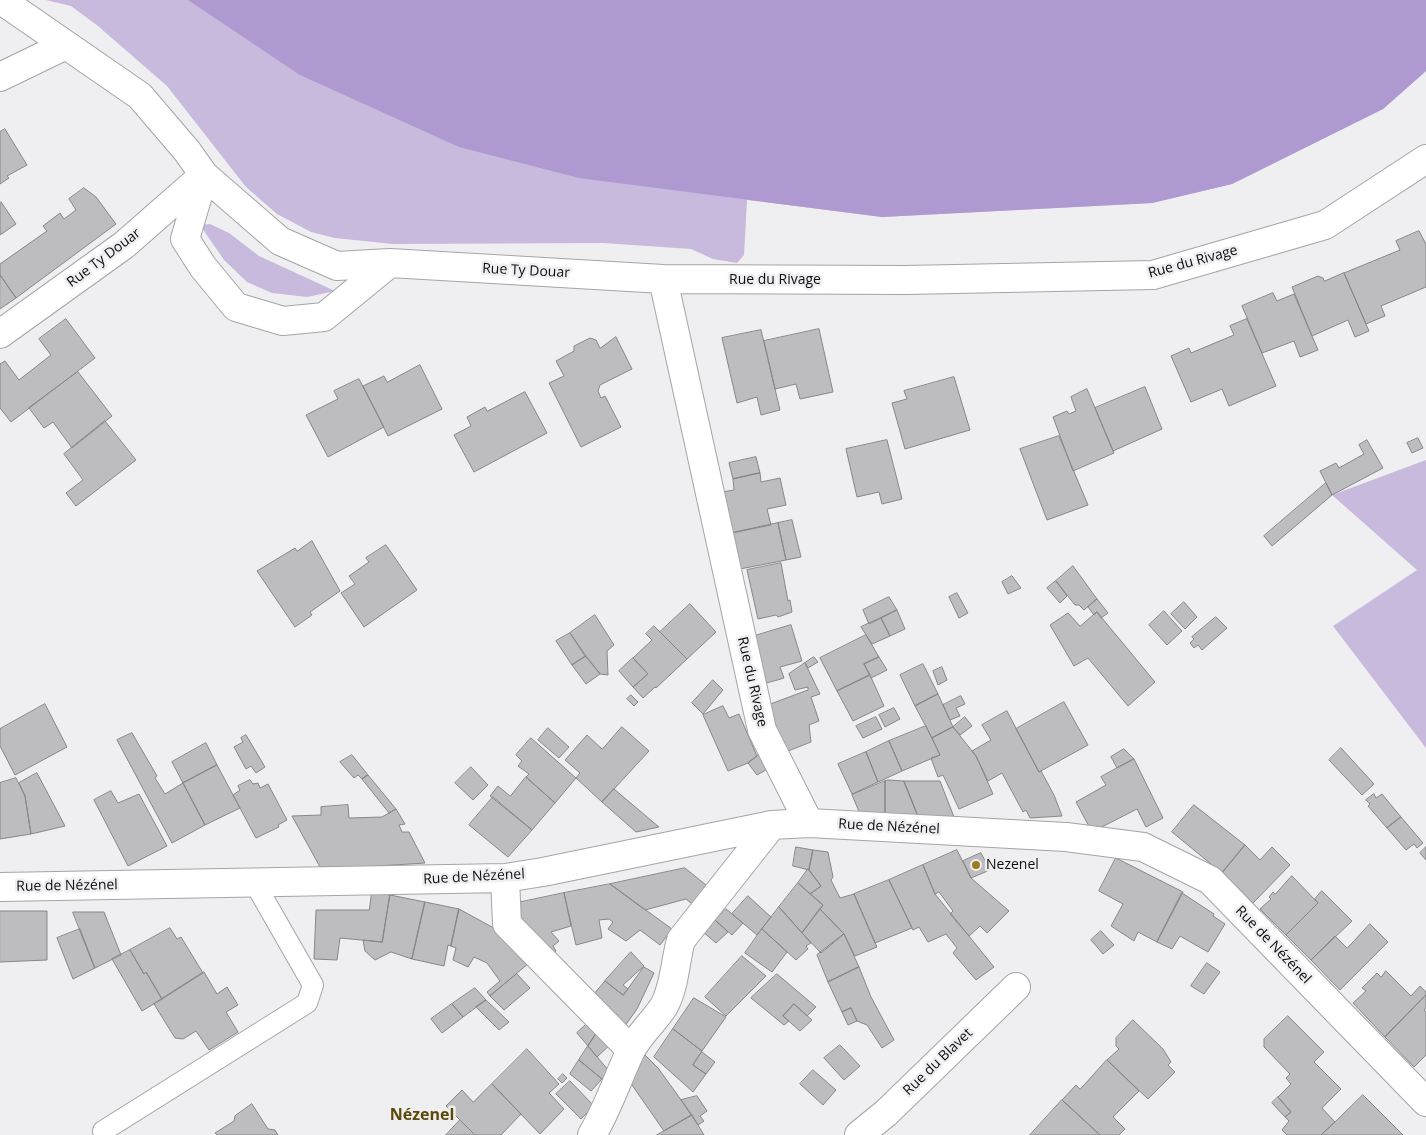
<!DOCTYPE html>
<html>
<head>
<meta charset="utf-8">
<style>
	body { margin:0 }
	canvas { display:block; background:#efeef1 }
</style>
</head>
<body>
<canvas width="1426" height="1135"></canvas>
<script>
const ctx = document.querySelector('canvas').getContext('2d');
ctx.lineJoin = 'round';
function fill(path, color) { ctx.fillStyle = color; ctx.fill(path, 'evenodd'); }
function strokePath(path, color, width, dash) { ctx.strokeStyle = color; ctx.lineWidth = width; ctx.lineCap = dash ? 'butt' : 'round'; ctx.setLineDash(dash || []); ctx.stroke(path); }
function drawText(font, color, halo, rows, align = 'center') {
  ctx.font = font + ' "Open Sans",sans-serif'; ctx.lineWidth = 5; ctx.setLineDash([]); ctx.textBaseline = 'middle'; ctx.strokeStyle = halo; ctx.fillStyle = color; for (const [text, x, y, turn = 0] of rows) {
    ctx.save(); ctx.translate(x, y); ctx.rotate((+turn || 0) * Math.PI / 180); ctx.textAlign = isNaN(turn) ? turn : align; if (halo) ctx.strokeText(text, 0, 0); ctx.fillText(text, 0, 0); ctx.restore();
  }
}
fill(new Path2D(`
	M46,0H1426V71L1383,109L1232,184L1152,203L882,217L747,200L744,255L737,263L713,259L691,249L603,243L393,244L335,238L311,232L277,214L246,187L167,86L98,26L71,6Z
	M210,224L229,233L259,256L335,291L307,297L272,293L247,282L224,260L200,225Z
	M1426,460V748L1333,626L1417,570L1332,495Z`), '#c7badd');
fill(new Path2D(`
	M188,0H1426V71L1383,109L1232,184L1152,203L882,217L579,178L459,147L300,75Z`), '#ae99d0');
const building = new Path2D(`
	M5,129L27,165L7,176L9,178L0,184V132Z
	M84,188L96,197L116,224L16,298L0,275V264L47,231L43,226L60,213L64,219L76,210L69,199Z
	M1,202L16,224L0,235V203Z
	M1419,231L1426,244V287L1381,306L1385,316L1366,324L1344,273L1400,250L1396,241Z
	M1344,273L1369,331L1355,337L1348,320L1312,336L1292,287L1318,276L1323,278L1324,281Z
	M0,275L16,298L0,309Z
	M1273,293L1277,301L1294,294L1318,350L1300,357L1294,341L1262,353L1242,306Z
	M66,319L95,358L11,422L0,408V364L5,361L19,380L51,355L39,339Z
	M1247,319L1276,386L1229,406L1222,389L1191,402L1171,356L1189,348L1191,353L1234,335L1230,326Z
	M819,329L833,392L800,399L796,384L775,389L764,341Z
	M761,330L780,410L761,415L757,397L737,403L722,338Z
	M616,337L632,369L600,385L598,391L601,398L605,396L621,427L581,447L549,383L564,376L556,361L574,351V346L590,338L596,340L600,348Z
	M420,365L442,409L388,436L363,386L384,376L387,382Z
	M78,372L112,416L72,448L53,422L44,428L29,408Z
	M954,377L970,430L905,449L892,403L907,399L904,391Z
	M359,379L384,427L328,457L306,415L338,399L334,391Z
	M1145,387L1162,429L1113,451L1095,408Z
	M1087,389L1114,453L1073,471L1053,417L1067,411L1069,414L1076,411L1071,397Z
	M525,392L547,433L474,472L454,435L471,426L467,417L485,407L487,411Z
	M105,421L136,460L76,506L66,493L83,480L64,454Z
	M1059,436L1088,505L1047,520L1020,449Z
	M1418,438L1423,448L1412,453L1407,443Z
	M887,440L902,499L882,504L879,492L857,497L846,449Z
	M1367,440L1383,468L1332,495L1320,471L1336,463L1339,468L1364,454L1359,445Z
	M756,457L760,473L733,479L729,463Z
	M760,473L761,482L780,478L786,505L767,509L771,525L732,533L722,492L734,490L733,479Z
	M1326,483L1332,495L1272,546L1264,536Z
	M792,520L801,557L786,560L778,523Z
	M778,523L786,560L740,569L732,533Z
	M312,541L340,591L310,612L312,615L295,627L257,571L295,548L297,551Z
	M386,545L417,590L364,627L341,593L355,584L349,576L369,562L366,558Z
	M781,563L788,601L790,600L792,612L778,617L776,615L758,619L747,570Z
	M1073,566L1097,599L1084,610L1079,605H1075L1056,581Z
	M1012,576L1021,588L1008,594L1002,582Z
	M1056,581L1067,596L1060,603L1047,588Z
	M957,593L968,613L959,618L949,597Z
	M889,597L897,610L869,624L863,610Z
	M1097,599L1108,613L1101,618L1097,612L1094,615L1088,607Z
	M1184,602L1197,617L1185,629L1171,614Z
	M690,604L716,632L687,659L660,632Z
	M897,610L905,629L890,636L881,618Z
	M1164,611L1182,631L1167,645L1149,625Z
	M1097,612L1155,682L1128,706L1088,658L1074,666L1050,625L1068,613L1080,626Z
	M595,615L614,645L607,651L608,675L600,674L583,653L570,633Z
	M1216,617L1227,628L1202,650L1198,645L1194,648L1190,643L1194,639L1192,637Z
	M881,618L890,636L872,644L861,627Z
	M791,625L802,661L780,667L784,678L781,679L759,685L748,638Z
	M654,626L687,659L656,688L655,687L643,698L633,687L648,674L633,658L652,640L646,634Z
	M570,633L586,656L572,665L556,641Z
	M866,635L879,657L864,664L870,675L837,691L820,658Z
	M586,656L600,674L586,684L572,665Z
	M814,657L818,662L808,668L805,663Z
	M879,657L887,670L871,678L864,664Z
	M633,658L648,674L633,687L619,671Z
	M805,663L820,694L811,697L819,721L809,725L811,742L783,753L765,706L808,690V687L795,690L789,674Z
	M923,664L938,694L915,706L900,675Z
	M942,667L947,680L938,685L933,671Z
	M870,675L884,706L853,721L837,691Z
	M713,680L723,690L703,714L692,703Z
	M938,694L953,727L932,738L915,706Z
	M631,695L638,702L634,706L627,699Z
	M961,696L965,704L956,708L960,716L950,720L943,705Z
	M1064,702L1088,745L1039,772L1016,729Z
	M45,704L67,747L15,775L0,746V729Z
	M723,706L729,718L739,714L757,756L748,763L728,771L703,715Z
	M894,708L900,719L885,727L879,715Z
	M1007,711L1039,772L1041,771L1054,795L1062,816L1030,818L1026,810L1023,812L1002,773L988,781L976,756L972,751L991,740L982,725Z
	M876,717L882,729L863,738L856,726Z
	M965,717L972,726L960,735L953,727Z
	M926,726L940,755L902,771L889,741Z
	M622,727L649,751L602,802L576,778L580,773L565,760L587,735L602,749Z
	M953,727L976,756L993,794L959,809L943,775L938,777L931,758L940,755L932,738Z
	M548,728L569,747L559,758L538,740Z
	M132,733L157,776L155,778L165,794L183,783L205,825L172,843L117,740Z
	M246,735L265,767L256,773L251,766L246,769L234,747L243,742L241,738Z
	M531,738L576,778L555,803L526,777L529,774L518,766L522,761L516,755Z
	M889,741L902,771L878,782L866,752Z
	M206,743L217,765L183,783L172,762Z
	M1341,748L1374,784L1362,795L1329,760Z
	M1124,749L1134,759L1117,768L1111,757Z
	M764,751L773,766L757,775L748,763Z
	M866,752L878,782L852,794L838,764Z
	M352,755L368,775L362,779L358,775L354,778L340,762Z
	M1134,759L1163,818L1146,827L1137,809L1092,832L1076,802L1106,785L1101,777Z
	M217,765L240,808L205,825L183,783Z
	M471,767L488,785L473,800L455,783Z
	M37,773L65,826L31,834L25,796L19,783Z
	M368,775L396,809L389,813L362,779Z
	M526,777L555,803L532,830L490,796L498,786L510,796Z
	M16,778L25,796L31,834L0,839V783Z
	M250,780L253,784L258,783L260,788L268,784L287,820L278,825L279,827L256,838L233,795L240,790L238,786Z
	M888,780L904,781L918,816L885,817V781Z
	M885,781V817L861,816L852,795Z
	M904,781H940L954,817L918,816Z
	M614,789L659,827L636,832L602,802Z
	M111,791L118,803L139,794L167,846L128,866L94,800Z
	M1374,794L1376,798L1382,794L1401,817L1387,828L1368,806L1370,804L1366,800Z
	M493,797L532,830L508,857L469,825Z
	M348,805L349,818L382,817L396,809L405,824L399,825L402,832H409L425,863L363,867H320L292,816L321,815V807Z
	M1194,805L1245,845L1222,873L1172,832Z
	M1401,817L1423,843L1417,848L1414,844L1406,850L1387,828Z
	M1245,845L1260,860L1272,847L1290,865L1253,903L1222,873Z
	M796,847L813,850L809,870L793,866Z
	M1426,847V860L1420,853Z
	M813,850L828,852L833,877L831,880L840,898L854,894L877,947L855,956L844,934L820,909L823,905L810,894L821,886L809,870Z
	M957,850L971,878L1009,911L987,933L980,926L969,936L950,914L953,911L939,892L935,894L923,865Z
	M981,853L990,870L971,878L963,861Z
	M1116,858L1183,892L1157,942L1138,932L1134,941L1111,926L1123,904L1099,891Z
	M923,865L935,894L994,967L976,980L953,953L957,948L946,934L928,942L919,927L913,930L889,880Z
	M685,868L706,885L692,904L686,899L645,910L610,884Z
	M808,869L821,886L810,894L798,883Z
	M1292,876L1318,903L1286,935L1260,909L1271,899L1269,897L1273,892L1275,894Z
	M889,880L912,928L875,943L854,894Z
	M798,883L823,905L802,933L779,907Z
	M610,884L672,929L660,945L640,930L626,941L608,929L613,922L609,919L599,920L602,938L576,945L564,893Z
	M1322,891L1352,921L1311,960L1286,935L1318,903L1315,899Z
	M372,892L390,895L382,942L340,938L337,960L314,959L316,910H369Z
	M564,893L571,926L551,932L559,941L553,946L556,951L548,957L523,929L517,903Z
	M1182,893L1214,914L1213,916L1225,924L1208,952L1180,936L1172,949L1157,942Z
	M390,895L425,902L412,959L391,952L375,960L365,951L363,940L382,942Z
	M748,896L771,917L757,935L732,914Z
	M425,902L459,909L451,946L448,945L444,966L412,959Z
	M779,907L811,943L806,946L808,949L796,960L762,929Z
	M459,909L503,933L529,963L490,996L487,992L500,981L487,963L474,957L468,967L453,960L456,948L451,946Z
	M726,909L743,923L732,935L715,920Z
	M820,909L844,934L821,953L802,933Z
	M0,911H47V960L0,962Z
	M73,912H104L121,955L95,968Z
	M715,920L728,932L716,943L702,931Z
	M1370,924L1388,942L1340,990L1311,960L1335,936L1347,948Z
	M170,928L177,939L181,937L203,973L162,999L146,972L144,974L130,950Z
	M80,929L95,968L73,979L57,938Z
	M762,929L787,952L772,972L745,953Z
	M1101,931L1114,945L1103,954L1091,940Z
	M844,934L859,967L828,982L817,955Z
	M130,950L144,974L146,972L162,999L142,1011L112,959Z
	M631,952L644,966L623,985L628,989L623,995L605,981Z
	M742,956L766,976L726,1016L705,997Z
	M1207,963L1220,972L1204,994L1191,986Z
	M644,967L654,973L637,1009L622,1030L587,1002L605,981L623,995Z
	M859,967L871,997L894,1040L882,1048L867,1025L857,1021L851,1008L842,1012L828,982Z
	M1386,971L1411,996L1420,986L1426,992V995L1385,1037L1353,1003L1366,991L1362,988L1377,973L1381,977Z
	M204,972L217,994L227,987L238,1005L226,1012L238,1032L209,1050L196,1031L183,1039L175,1038L154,1004Z
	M517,974L530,988L504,1010L490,996Z
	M777,974L816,1007L807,1016L794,1004L783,1016L789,1021L784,1025L751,998Z
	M475,988L486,1000L463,1017L452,1004Z
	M1426,995V1008L1424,1010L1426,1012V1055L1414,1067L1385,1037Z
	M694,998L726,1017L702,1051L673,1029Z
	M486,1000L509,1022L499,1030L476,1007Z
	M452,1004L463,1017L442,1033L431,1019Z
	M794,1004L812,1020L800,1031L783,1016Z
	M851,1008L857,1021L848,1025L842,1012Z
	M1288,1016L1324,1052L1314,1062L1341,1089L1322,1108L1335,1122L1321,1135H1287L1282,1130L1289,1121L1285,1117L1291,1112L1278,1097L1291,1084L1286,1078L1290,1074L1264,1047V1039Z
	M591,1020L599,1029L588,1046L577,1033Z
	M1133,1020L1163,1049L1171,1062L1168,1065L1175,1072L1148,1099L1107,1060L1119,1049L1116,1046V1038Z
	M599,1029L612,1043L597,1057L588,1046Z
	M673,1029L702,1051L693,1065L706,1074L693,1092L654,1057Z
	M840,1045L860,1066L844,1080L824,1058Z
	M588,1046L609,1071L602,1079L579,1060Z
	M527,1049L559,1084L549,1093L564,1109L540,1134L492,1084Z
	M702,1052L715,1062L706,1074L693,1065Z
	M645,1055L658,1068L692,1115L664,1131L632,1085L627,1070Z
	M579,1060L602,1079L591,1091L570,1074Z
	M1107,1060L1139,1091L1113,1117L1125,1129L1119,1135H1100L1062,1100L1076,1085L1080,1089Z
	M813,1070L836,1090L823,1105L800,1084Z
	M563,1074L567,1078L562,1083L558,1079Z
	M570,1081L594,1106L581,1119L556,1094Z
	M492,1084L521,1114L501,1135H475L446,1106L462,1090L473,1102Z
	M1363,1095L1403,1135H1321L1337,1120Z
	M697,1096L707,1111L700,1116L704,1121L698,1125L681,1100Z
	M1278,1097L1291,1112L1285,1117L1272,1103Z
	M1062,1100L1098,1133L1100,1135H1030Z
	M252,1104L268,1129L275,1130L278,1135H217L215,1133L234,1121L235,1116Z
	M692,1115L704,1135H657Z
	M460,1120L475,1135H446Z`);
fill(building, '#bdbcbe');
strokePath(building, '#878689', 1);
const service = new Path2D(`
	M103,1131L307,1003L313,985L254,882`);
const minor = new Path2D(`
	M1,0L140,96L187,151L204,175L280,241L337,266L390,263L663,279L906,280L1153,275L1325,225L1426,159
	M0,77L66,45
	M204,175L185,239L203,267L236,307L283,321L324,317L390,263
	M663,279L762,730L809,823
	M0,334L124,245L204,175
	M505,878L507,924L631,1050
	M0,887L505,878L543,872L772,825L809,823L1066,837L1143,847L1210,880L1426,1102
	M592,1135C608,1108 617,1080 630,1052C638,1035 654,1022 664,1006C675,986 675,961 681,940L772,825
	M859,1135L886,1113L1016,987`);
strokePath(service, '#a5a4a7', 22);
strokePath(minor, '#a5a4a7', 30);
strokePath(service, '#fff', 20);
strokePath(minor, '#fff', 28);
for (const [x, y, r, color] of [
	[976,865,5,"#977d25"]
]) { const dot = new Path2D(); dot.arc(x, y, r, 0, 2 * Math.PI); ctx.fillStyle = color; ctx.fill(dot); strokePath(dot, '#efeef1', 2); }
drawText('14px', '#0f0e0f', '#efeef1', [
	["Rue Ty Douar",104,258,-37],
	["Rue du Rivage",1193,262,-15],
	["Rue Ty Douar",526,271,3],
	["Rue du Rivage",775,280],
	["Rue du Rivage",752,682,77],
	["Rue de Nézénel",889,827,3],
	["Rue de Nézénel",474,877,-3],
	["Rue de Nézénel",67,886,-1],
	["Rue de Nézénel",1273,945,46],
	["Rue du Blavet",938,1062,-44]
]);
drawText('14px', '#0f0e0f', '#efeef1', [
	["Nezenel",986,865]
], 'left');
drawText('bold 16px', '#5b4909', '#efeef1', [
	["Nézenel",422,1115]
]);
</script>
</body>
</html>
